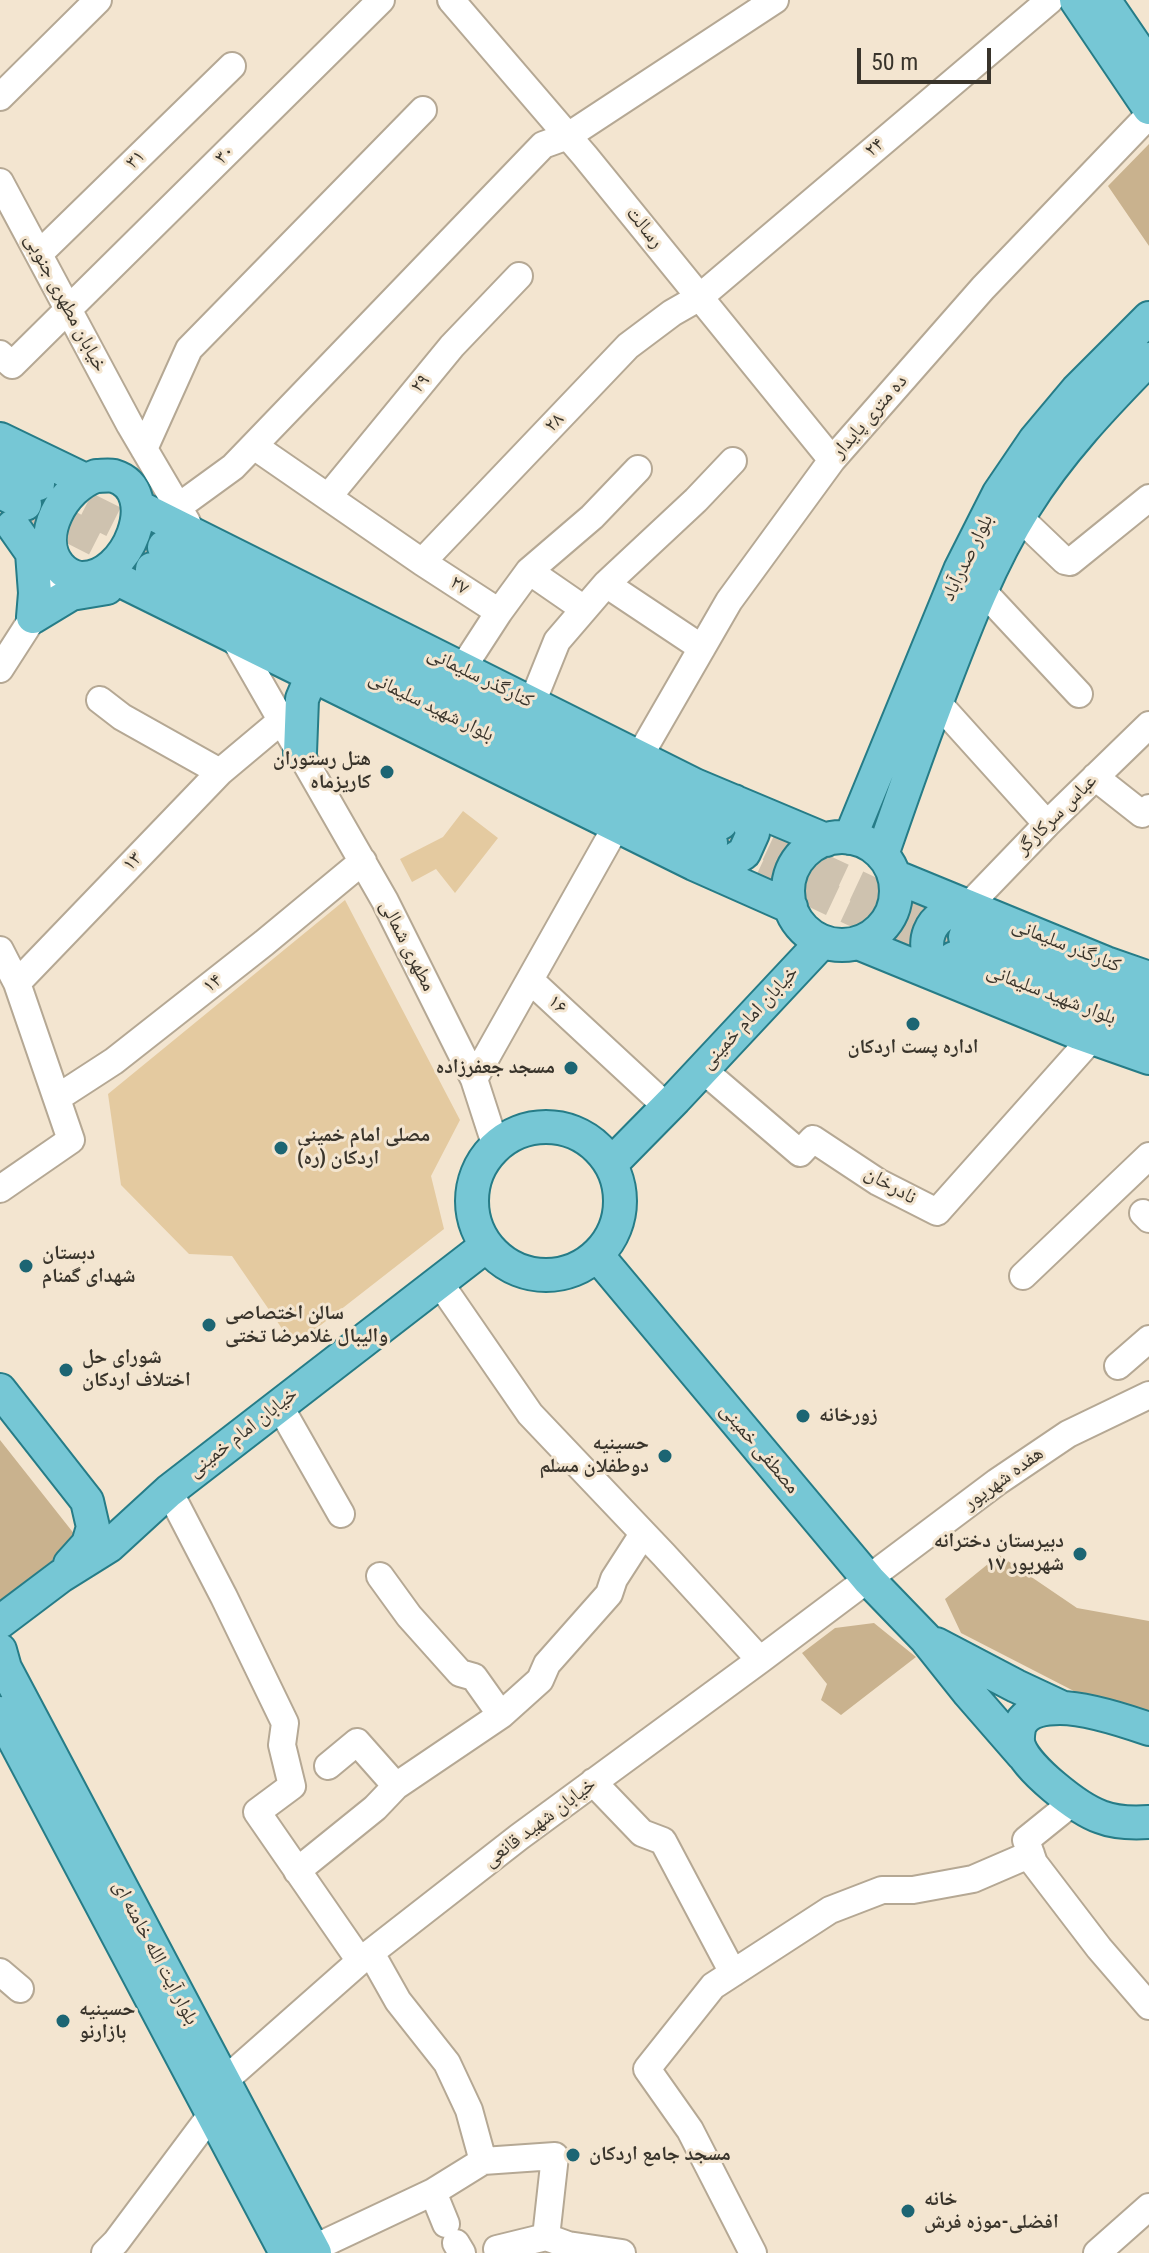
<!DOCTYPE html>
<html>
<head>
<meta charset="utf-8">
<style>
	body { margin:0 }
	#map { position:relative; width:1149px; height:2253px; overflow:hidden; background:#f3e5d0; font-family:"Roboto Condensed",sans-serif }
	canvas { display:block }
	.scale { position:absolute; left:857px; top:48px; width:134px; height:36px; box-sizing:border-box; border:4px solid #39342b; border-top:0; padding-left:10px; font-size:24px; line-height:28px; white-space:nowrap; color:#39342b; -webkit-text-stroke:6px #f3e5d0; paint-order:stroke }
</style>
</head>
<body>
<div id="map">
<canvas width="1149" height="2253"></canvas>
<div class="scale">50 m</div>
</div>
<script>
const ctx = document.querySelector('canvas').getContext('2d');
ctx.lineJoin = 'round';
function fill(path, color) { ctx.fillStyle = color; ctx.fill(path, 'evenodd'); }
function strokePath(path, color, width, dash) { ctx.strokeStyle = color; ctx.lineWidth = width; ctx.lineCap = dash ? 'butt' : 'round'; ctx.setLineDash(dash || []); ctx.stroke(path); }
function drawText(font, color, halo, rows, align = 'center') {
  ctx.font = font + ' "Roboto Condensed","Noto Naskh Arabic",sans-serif'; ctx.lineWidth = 6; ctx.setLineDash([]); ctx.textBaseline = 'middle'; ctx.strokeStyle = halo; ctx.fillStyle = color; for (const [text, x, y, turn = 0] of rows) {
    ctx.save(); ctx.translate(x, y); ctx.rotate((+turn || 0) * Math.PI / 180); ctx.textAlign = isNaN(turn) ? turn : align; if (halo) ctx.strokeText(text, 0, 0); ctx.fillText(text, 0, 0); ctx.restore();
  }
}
fill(new Path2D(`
	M1149,144V246L1108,186Z
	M0,1440L79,1540L0,1601Z
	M999,1555L1077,1608L1149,1621V1718L1105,1707L961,1633L945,1599Z
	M874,1623L916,1657L841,1715L821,1700L827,1684L802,1653L835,1628Z`), '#c9b28e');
fill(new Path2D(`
	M463,811L498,838L455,893L436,869L412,882L400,859L443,837Z
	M345,900L460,1120L431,1176L444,1229L294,1346L232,1256L189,1254L121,1185L108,1094Z`), '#e4caa0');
strokePath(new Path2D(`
	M42,486L164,547
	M25,504L147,566
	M726,825L959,934
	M717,846L951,956`), '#cec2af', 32, [32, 16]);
const minor = new Path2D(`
	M451,0L585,156L832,460
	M0,97L98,0
	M0,182L130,425L187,522
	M39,254L232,66
	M0,354L12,365L381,0
	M254,446L422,562L499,612L529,571L592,517L638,469
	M144,449L189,349L423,110
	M328,497L452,346L519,276
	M178,507L233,467L543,145L568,136L775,0
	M1019,517L1065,561L1070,562L1149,498
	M422,562L628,346L672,313L700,297L1050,0
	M529,571L584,609
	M606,584L696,500L733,461
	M981,589L1079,694
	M233,636L385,901L474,1079L496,1147
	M0,669L63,571
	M462,669L499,612
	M100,700L122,717L220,772
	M937,702L1047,824
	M532,703L557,641L606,584L702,648
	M639,757L729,601L832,460L983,288L1149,115
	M1095,777L1142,814L1149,808
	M967,907L1047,824L1149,725
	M0,950L17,983L71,1140L0,1189
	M530,980L667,1107
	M17,983L220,772L282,720
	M702,1069L800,1153L813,1139L878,1182L937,1212L1092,1038
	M474,1079L617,825
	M57,1098L114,1061L264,943L363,861
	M1143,1213L1149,1219
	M1023,1276L1149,1156
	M439,1282L530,1414L664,1555L760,1660
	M1118,1366L1149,1339
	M279,1405L341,1514
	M169,1491L224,1597L285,1723L282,1745L292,1786L257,1812L360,1961
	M380,1576L409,1616L460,1673L474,1677L501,1715
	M328,1766L357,1742L396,1786L501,1715L540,1680L547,1664L609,1594L614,1579L643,1534
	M593,1782L642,1833L663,1841L733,1973
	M1073,1802L1026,1840L1034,1863L1099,1948L1149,2006
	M297,1871L375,1808L396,1786
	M371,1953L398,2001L447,2063L469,2110L483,2161
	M0,1972L20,1989
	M433,2192L483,2161L555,2156L546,2237
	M456,2243L462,2253
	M312,2249L433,2192L446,2224
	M105,2253L116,2242L211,2115L223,2082L360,1961L519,1837L760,1660L997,1482L1068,1434L1149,1395
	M499,2253L497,2249L546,2237L568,2245L622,2253
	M753,2253L690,2130L647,2069L713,1986L830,1910L882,1890H913L973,1879L1031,1854
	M1097,2253L1149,2207`);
const major = new Path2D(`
	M1076,0L1149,108
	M1104,0L1149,66
	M0,439L85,480
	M0,465L38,484
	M96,476C101,476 109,475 114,476C163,491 128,581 80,578C72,577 65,573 59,566C35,537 63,487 96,476Z
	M0,492L25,504
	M139,507L695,785L826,840
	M13,526L32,553L35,593L33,617
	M164,547L721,823
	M152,569L711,843
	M105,573L694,864L791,907
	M33,617L71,594L107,588
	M300,753L302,699L312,675
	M788 891a54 54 0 1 1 108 0a54 54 0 1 1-108 0Z
	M850,838L960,570L999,493L1035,440L1077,390L1149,318
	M882,855C902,797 922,740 944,683C967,623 990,563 1025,507C1059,452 1104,405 1149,359
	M698,864L725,865L744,853L753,833L746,817L734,801
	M894,876L1106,963L1149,978
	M965,937L1149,1006
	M858,943L1078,1033L1149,1058
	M954,958L1111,1018L1149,1030
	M940,976C915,945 928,912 967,907
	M472 1201a74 74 0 1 1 148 0a74 74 0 1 1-148 0Z
	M611,1164L675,1099L822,942
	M597,1255L869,1580L926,1639L969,1693L1023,1755
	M0,1390L87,1501L93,1527L88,1544L70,1564
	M0,1622L61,1576L109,1546L169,1491L486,1246
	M936,1644L1016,1686L1063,1708
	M0,1650L5,1668L315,2253
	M0,1713L286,2253
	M1149,1729C1126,1721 1084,1708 1060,1708C1044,1708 1024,1711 1019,1728C1018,1734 1017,1740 1019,1746C1027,1769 1078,1809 1101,1817C1116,1823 1133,1823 1149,1822`);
strokePath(minor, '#b5a894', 30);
strokePath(major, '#267c87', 36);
strokePath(minor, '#fff', 26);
strokePath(major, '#76c7d5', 32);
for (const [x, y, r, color] of [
	[387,772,8,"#1c6573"],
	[913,1024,8,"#1c6573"],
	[571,1068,8,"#1c6573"],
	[281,1148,8,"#1c6573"],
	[26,1266,8,"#1c6573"],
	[209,1325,8,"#1c6573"],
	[66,1370,8,"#1c6573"],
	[803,1416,8,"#1c6573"],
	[665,1456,8,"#1c6573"],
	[1080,1554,8,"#1c6573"],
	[63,2021,8,"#1c6573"],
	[573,2155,8,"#1c6573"],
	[908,2211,8,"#1c6573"]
]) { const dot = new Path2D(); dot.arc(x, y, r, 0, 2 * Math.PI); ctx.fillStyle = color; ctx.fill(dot); strokePath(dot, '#f3e5d0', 3); }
drawText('20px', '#39342b', '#f3e5d0', [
	["۲۴",875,148,-40],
	["۳۰",225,155,-45],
	["۳۱",136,160,-44],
	["رسالت",644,228,51],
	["خیابان مطهری جنوبی",65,303,62],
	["۲۹",421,384,-50],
	["ده متری پایدار",870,417,-49],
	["۲۸",555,423,-46],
	["بلوار صدرآباد",968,558,-64],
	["۲۷",459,586,33],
	["کنارگذر سلیمانی",480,678,26],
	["بلوار شهید سلیمانی",431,707,26],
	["عباس سرکارگر",1057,815,-45],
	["۱۳",133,862,-46],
	["مطهری شمالی",407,946,63],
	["کنارگذر سلیمانی",1066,946,22],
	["۱۴",213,984,-38],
	["بلوار شهید سلیمانی",1051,995,21],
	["۱۶",557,1005,43],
	["خیابان امام خمینی",750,1018,-47],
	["نادرخان",890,1186,30],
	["خیابان امام خمینی",243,1433,-38],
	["مصطفی خمینی",759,1449,50],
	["هفده شهریور",1004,1479,-36],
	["خیابان شهید قانعی",540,1823,-37],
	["بلوار آیت الله خامنه ای",155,1953,62]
]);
drawText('bold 20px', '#39342b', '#f3e5d0', [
	["هتل رستوران",371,760,"right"],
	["کاریزماه",371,783,"right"],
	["اداره پست اردکان",913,1048,"center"],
	["مسجد جعفرزاده",555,1068,"right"],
	["مصلی امام خمینی",297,1136],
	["(ره) اردکان",297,1159],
	["دبستان",42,1254],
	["شهدای گمنام",42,1277],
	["سالن اختصاصی",225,1314],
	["والیبال غلامرضا تختی",225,1337],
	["شورای حل",82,1358],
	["اختلاف اردکان",82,1381],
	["زورخانه",819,1416],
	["حسینیه",649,1444,"right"],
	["دوطفلان مسلم",649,1467,"right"],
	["دبیرستان دخترانه",1064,1542,"right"],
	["۱۷ شهریور",1064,1565,"right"],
	["حسینیه",79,2010],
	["بازارنو",79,2033],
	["مسجد جامع اردکان",589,2155],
	["خانه",924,2200],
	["افضلی-موزه فرش",924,2223]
], 'left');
</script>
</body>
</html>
